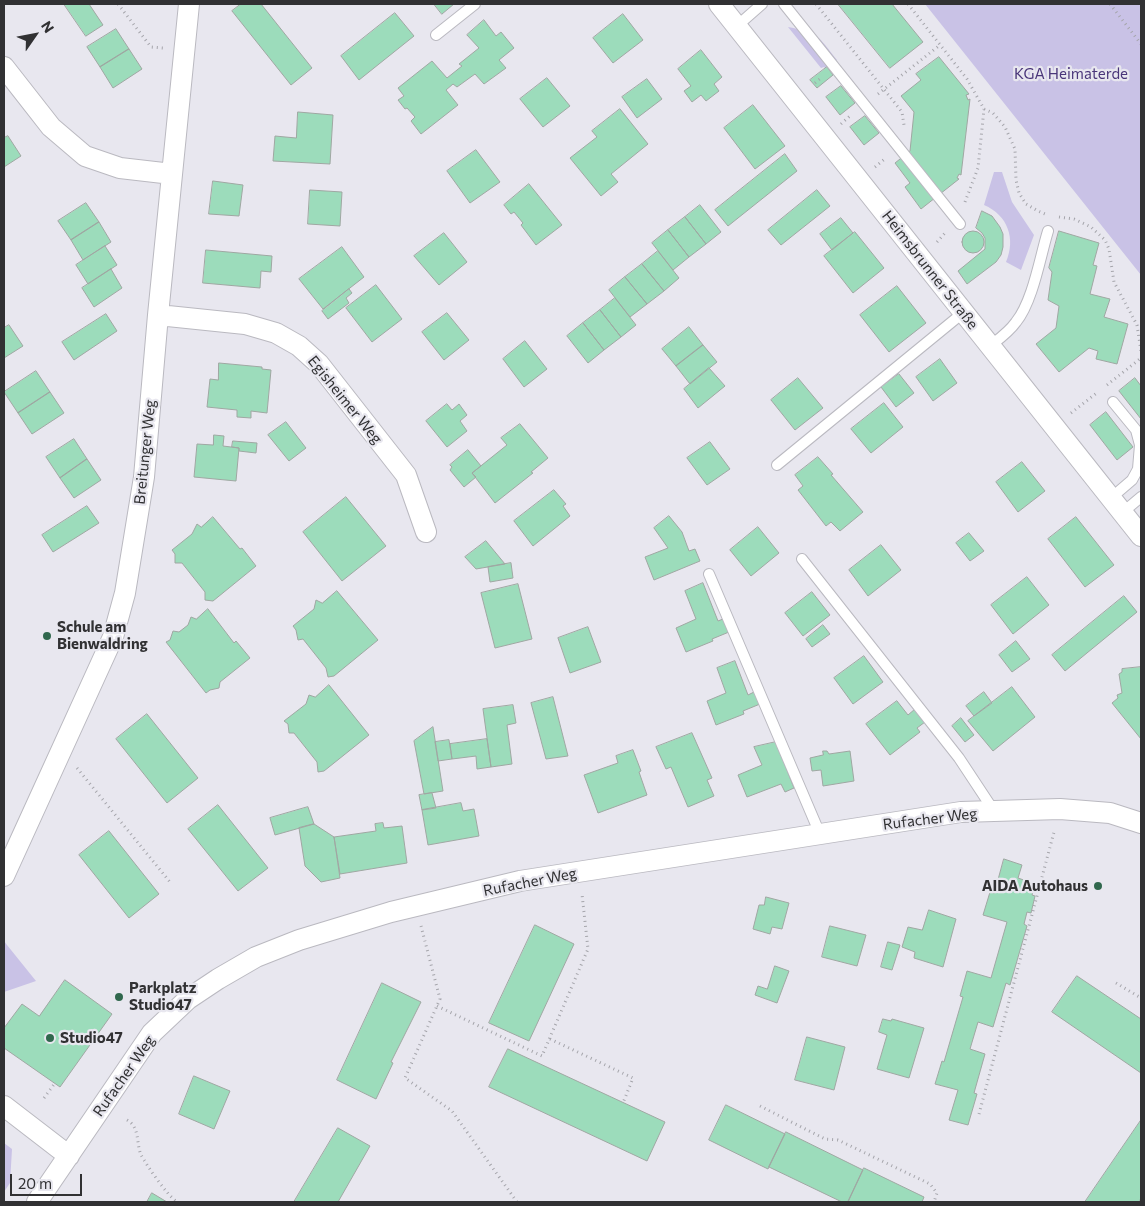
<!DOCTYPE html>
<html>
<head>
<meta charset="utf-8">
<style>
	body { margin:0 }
	#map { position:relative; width:1145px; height:1206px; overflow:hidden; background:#e8e7ef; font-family:Commissioner,sans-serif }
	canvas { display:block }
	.frame { position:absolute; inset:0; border:5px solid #313133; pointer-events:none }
	.north { position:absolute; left:10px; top:10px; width:50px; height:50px; -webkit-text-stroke:4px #e8e7ef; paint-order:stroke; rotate:57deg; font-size:14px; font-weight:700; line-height:20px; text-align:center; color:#313133 }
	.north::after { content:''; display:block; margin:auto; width:18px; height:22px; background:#313133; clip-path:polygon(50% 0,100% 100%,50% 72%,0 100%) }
	.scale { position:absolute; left:10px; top:1174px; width:72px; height:22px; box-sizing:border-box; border:2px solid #313133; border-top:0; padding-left:6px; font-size:15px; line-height:18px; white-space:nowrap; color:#313133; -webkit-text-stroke:4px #e8e7ef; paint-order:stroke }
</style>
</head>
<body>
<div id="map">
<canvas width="1145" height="1206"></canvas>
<div class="frame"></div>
<div class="north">N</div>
<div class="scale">20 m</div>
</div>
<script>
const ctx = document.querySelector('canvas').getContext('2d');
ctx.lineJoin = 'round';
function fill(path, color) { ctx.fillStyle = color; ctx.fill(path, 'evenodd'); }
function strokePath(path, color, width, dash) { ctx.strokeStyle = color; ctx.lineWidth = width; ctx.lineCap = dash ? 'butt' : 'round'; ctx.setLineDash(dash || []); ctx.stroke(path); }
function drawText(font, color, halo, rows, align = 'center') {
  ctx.font = font + ' Commissioner,sans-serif'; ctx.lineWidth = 4.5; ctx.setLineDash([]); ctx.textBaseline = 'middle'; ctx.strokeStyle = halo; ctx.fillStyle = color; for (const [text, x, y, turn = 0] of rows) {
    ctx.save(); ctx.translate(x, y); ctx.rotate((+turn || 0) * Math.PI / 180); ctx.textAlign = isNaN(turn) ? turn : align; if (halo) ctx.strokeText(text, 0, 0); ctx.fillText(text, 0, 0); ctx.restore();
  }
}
fill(new Path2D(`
	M925,4H1141V275Z
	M788,27C819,33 818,36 837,60L826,69L824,67L821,68Z
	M994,172H1002L1012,202L1034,235L1021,270L1006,262C1016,239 1008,215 984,205Z
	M4,941L7,945L36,981L4,992Z
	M4,1143L12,1149L10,1183L4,1192Z`), '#c9c2e6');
const building = new Path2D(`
	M64,4H89L103,25L86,36Z
	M241,4H261L312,68L291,85L232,11Z
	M434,4H454L442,14Z
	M838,4H892L923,42L890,68Z
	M395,13L414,36L359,80L341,56Z
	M623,14L643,40L613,63L593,38Z
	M484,20L496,36L501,32L514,48L499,60L506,68L484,84L475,74L457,87L453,84L446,90L458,105L421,134L411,121L415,117L407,108L405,109L398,100L404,96L398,88L432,61L447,78L462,66L459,64L479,48L467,35Z
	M116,29L129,49L100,67L87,47Z
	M129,49L142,69L113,88L100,67Z
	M701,50L722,77L714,84L719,91L706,101L701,95L692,102L684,91L691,86L678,69Z
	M939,57L969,94L966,95L968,100L970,99L961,175L959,174L957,178L959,179L921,209L905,187L910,183L895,163L910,151L914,112L901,96L921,80L916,74Z
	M827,67L833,75L817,88L810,80Z
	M547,78L570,106L543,127L520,99Z
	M647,79L662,99L637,118L622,97Z
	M841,86L855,103L840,115L826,97Z
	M753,105L785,146L755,169L724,128Z
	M620,109L648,144L611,174L618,182L601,196L570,158L597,137L592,131Z
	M298,112L333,115L330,164L273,161L275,136L296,138Z
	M865,116L879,133L864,145L850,127Z
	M8,136L21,156L4,167V138Z
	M476,150L500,182L470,203L447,171Z
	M785,154L797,171L728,226L715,210Z
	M213,181L243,185L239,216L209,214Z
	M529,184L562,225L536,245L521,225L523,223L514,212L511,214L504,205Z
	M310,190L342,192L340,226L308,224Z
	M817,190L830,206L781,245L768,230Z
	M86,203L99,222L71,240L58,221Z
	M700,205L721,232L706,244L685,217Z
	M982,211L992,216L1000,227L1003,234V247L1001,255L996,262L967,284L958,271L985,249V238L982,233L976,228Z
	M685,217L706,244L689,257L668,230Z
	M841,218L853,233L832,250L820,234Z
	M99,222L111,242L83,260L71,240Z
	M668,230L689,257L673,270L652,243Z
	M1059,231L1099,243L1093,265L1097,266L1090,294L1110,299L1104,317L1128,324L1117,364L1096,359L1098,351L1089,348L1059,372L1036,344L1056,328L1059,306L1048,300L1052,272L1049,268Z
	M962 242a11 11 0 1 1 22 0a11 11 0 1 1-22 0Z
	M855,232L884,268L853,293L824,256Z
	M444,233L467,262L439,285L414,256Z
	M105,246L117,265L88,284L76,265Z
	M342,247L364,277L323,309L299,279Z
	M206,250L272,256L271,272L261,271L260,288L203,283Z
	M658,251L679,278L664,291L642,264Z
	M642,264L664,291L647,304L625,277Z
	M111,269L122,288L94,307L82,288Z
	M625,277L647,304L630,317L609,290Z
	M376,285L402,319L372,342L346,308Z
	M897,286L926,323L889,352L860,315Z
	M349,289L352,293L346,298L349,303L328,319L322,311Z
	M615,298L636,325L621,337L600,310Z
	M600,310L621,337L604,350L583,323Z
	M447,313L469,340L444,360L422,332Z
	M106,314L117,331L74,360L62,342Z
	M583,323L604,350L588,363L567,336Z
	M9,325L23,346L4,358V328Z
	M689,327L703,345L676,366L662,349Z
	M525,341L547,369L524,387L503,359Z
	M703,345L717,362L690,384L676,366Z
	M940,359L957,383L933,401L916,377Z
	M219,363L262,367V369L271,370L267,413L251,411V418L237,417V410L207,407L210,379L218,380Z
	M709,368L725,386L698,408L684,389Z
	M36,371L50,392L18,413L4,392Z
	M899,374L914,393L896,407L881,387Z
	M798,378L823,408L795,430L771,400Z
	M1135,378L1141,386V419L1119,391Z
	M50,392L64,413L32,434L18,413Z
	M884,403L903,427L871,453L851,429Z
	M447,404L452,410L459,404L467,415L460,421L467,431L447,447L426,421Z
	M1106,412L1133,447L1117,460L1090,425Z
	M286,422L306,448L289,461L268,435Z
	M520,424L548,458L531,472L533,473L495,503L472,473L507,445L501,438Z
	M214,435L224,436L223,446L239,448L236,481L194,477L197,444L213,445Z
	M74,439L87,459L60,478L46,457Z
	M233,441L257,443L256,453L239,451V448L232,447Z
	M710,442L730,469L707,485L687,458Z
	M468,450L481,466L472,473L476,477L464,487L450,470L452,467L450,465Z
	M818,457L833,474L831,475L863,512L840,531L831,522L826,526L798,490L803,486L795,475Z
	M87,459L101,480L74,498L60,478Z
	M1022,462L1045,491L1018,512L996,482Z
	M554,490L566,504L563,506L570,516L533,546L514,521Z
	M346,497L386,546L342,581L303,532Z
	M87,506L99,523L53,552L42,535Z
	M669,516L682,532L689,551L695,549L700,561L654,580L645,557L668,548L654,528Z
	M213,517L240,549L242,548L256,566L213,601L205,600V592L182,563H175V554L172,550L192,534L197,524L201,527Z
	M1076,517L1114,565L1085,587L1048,539Z
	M758,527L779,553L751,576L730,550Z
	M969,533L984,551L970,561L956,543Z
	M486,541L505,564L476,569L465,557Z
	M881,545L901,570L868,596L849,570Z
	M511,563L513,578L490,582L488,567Z
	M1027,577L1049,605L1013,634L991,605Z
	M703,583L718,621L723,619L729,632L712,639L713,641L686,652L676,628L696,619L685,591Z
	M518,584L532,639L495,648L481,593Z
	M337,591L378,640L334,676L328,677L326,668L303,639L298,640L296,630L293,626L314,609L316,600L322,603Z
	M812,592L830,615L803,636L785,613Z
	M1124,596L1137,612L1065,671L1052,655Z
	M208,609L234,643L236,641L250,658L220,682L219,688L210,690L206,693L166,642L170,640L173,631L179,632L188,625L191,617L196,619Z
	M823,625L830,634L812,647L806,639Z
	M588,627L601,662L570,673L558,638Z
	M1016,641L1030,659L1012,672L999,655Z
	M864,656L883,682L853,704L834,678Z
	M735,661L748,695L754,692L760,704L743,711L744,714L716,725L707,701L726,693L717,668Z
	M1141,667V739L1112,703L1118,698L1117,695L1122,693L1119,674L1122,672V669Z
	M329,685L369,735L324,771L318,772L317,762L294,733H289L288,724L284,721L306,704L309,695L315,697Z
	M1012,687L1035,717L993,751L968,721Z
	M984,692L992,703L974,716L966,706Z
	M553,697L568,756L546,759L531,703Z
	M897,701L908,715L915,709L925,722L917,728L920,732L890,755L866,724Z
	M513,705L516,723L507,725L512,764L491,767L483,709Z
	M147,714L198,778L167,803L116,739Z
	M961,718L974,735L965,742L952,726Z
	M433,727L443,791L424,794L414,741Z
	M692,733L712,778L707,780L714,796L688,807L671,767L666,769L656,747Z
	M487,739L491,767L477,769L476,756L452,759L450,744Z
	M449,740L452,759L438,761L435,742Z
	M776,742L794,788L785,792L781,784L747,797L738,775L762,765L754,747Z
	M633,750L641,771L639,772L647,795L598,813L584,775L618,763L616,756Z
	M823,751H827L829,754L850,751L854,781L823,786L821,770L812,771L810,758L823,755Z
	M432,793L436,808L422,810L419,795Z
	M461,803L463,811L474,809L479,836L428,845L422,810Z
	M218,805L268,868L238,891L188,829Z
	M308,807L314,824L275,835L270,818Z
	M383,823L384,828L402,826L407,863L340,874L334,837L376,831L375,824Z
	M314,824L334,837L340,878L321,882L305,866L299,828Z
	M109,831L159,894L129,918L79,855Z
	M1004,859L1022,865L1018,878L1035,884L1032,895L1035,896L1031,913L1027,912L1024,924L1027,926L1010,985L1006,983L993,1027L978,1022L970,1049L985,1054L974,1093L977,1094L968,1125L949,1120L958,1090L935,1084L942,1061L944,1062L963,997L960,996L967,971L991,978L1007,922L983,915L990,892L994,893Z
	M766,897L789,903L782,929L772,927L770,934L753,929L759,905H764Z
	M929,910L956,919L943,967L914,958L915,952L902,947L908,927L922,930Z
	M535,925L574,944L529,1041L489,1023Z
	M830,926L866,935L857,966L822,957Z
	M888,942L900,945L892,970L881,967Z
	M775,966L789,971L777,1003L755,995L758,986L767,989Z
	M1077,976L1141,1019V1073L1052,1012Z
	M65,980L112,1014L60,1087L4,1048V1028L22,1004L39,1016Z
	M382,983L421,1002L391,1062L393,1063L376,1099L337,1080Z
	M883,1019L891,1021L892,1019L924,1028L909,1078L877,1069L887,1035L879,1032Z
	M807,1037L845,1047L834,1090L795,1080Z
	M508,1049L665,1122L647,1161L489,1087Z
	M194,1076L230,1091L214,1129L179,1114Z
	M726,1105L785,1134L768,1169L709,1140Z
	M1141,1120V1198L1139,1202H1085Z
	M338,1128L370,1146L338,1202H294Z
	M786,1132L863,1170L848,1202H842L769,1167Z
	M864,1168L924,1197L922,1202H848Z
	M152,1193L167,1202H147Z`);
fill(building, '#9cdcbb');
strokePath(building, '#9fa7a2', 1);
const lane = new Path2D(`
	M784,4L960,224
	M737,26L762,4
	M436,35L475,4
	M990,346C999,339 1009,332 1016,322C1033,301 1040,257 1048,231
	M777,465L964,312
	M1111,498L1132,480L1138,469L1140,445L1136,430L1113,402
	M1122,513L1141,497
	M802,559L959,758L994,811
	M709,574L820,834`);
const street = new Path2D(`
	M719,4L1141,536
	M4,67L51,127L85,156L120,168L172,174
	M158,315L245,324L276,333L299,346L319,364L406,475L426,532
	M4,876L113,637L125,593L144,477L158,315L189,4
	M4,1106L69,1156
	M37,1202L152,1033L188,999L218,979L256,957L299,940L391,912L520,881L961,812L1060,809L1110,813L1141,823`);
strokePath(lane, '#bab9c0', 12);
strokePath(street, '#bab9c0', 22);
strokePath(new Path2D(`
	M118,4L151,47L163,48
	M816,4L902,112L904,125
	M908,4L967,79L984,109L993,113L1005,127L1015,149L1016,180L1019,193L1026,204L1038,211L1045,214
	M1110,4L1141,44
	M815,83L822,77
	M878,94L940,45
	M841,124L851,115
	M875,167L886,158
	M965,202L978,168L984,109
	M1059,217L1074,219L1091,227L1105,240L1109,249L1114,282L1137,325L1141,351
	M937,242L946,232
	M1107,385L1141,358
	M1071,413L1098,392
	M77,768L170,882
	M421,926L440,999L405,1078L452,1111L517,1202
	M1116,983L1141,998
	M437,1006L542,1056L588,949L582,894
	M550,1039L633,1078L623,1103
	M44,1098L55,1083
	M760,1106L825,1139L838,1140L930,1184L937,1193L934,1202
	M979,1114L1054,832
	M127,1120C140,1127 136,1143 141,1155C148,1167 166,1194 177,1202`), '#a5a5ab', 3, [1, 4]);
strokePath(lane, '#fff', 10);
strokePath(street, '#fff', 20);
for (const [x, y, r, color] of [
	[47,636,5,"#30674d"],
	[1098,886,5,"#30674d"],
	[119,997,5,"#30674d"],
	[50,1038,5,"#30674d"]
]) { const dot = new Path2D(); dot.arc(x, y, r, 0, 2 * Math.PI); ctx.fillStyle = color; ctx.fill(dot); strokePath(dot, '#e8e7ef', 2); }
drawText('15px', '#4a367a', '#e8e7ef', [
	["KGA Heimaterde",1071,74]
]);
drawText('15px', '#313133', '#e8e7ef', [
	["Heimsbrunner Straße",930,270,52],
	["Egisheimer Weg",345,400,51],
	["Breitunger Weg",145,452,-84],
	["Rufacher Weg",930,819,-7],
	["Rufacher Weg",530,882,-11],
	["Rufacher Weg",124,1076,-55]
]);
drawText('bold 15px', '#313133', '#e8e7ef', [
	["Schule am",57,627],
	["Bienwaldring",57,644],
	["AIDA Autohaus",1088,886,"right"],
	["Parkplatz",129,988],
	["Studio47",129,1005],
	["Studio47",60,1038]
], 'left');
</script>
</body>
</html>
